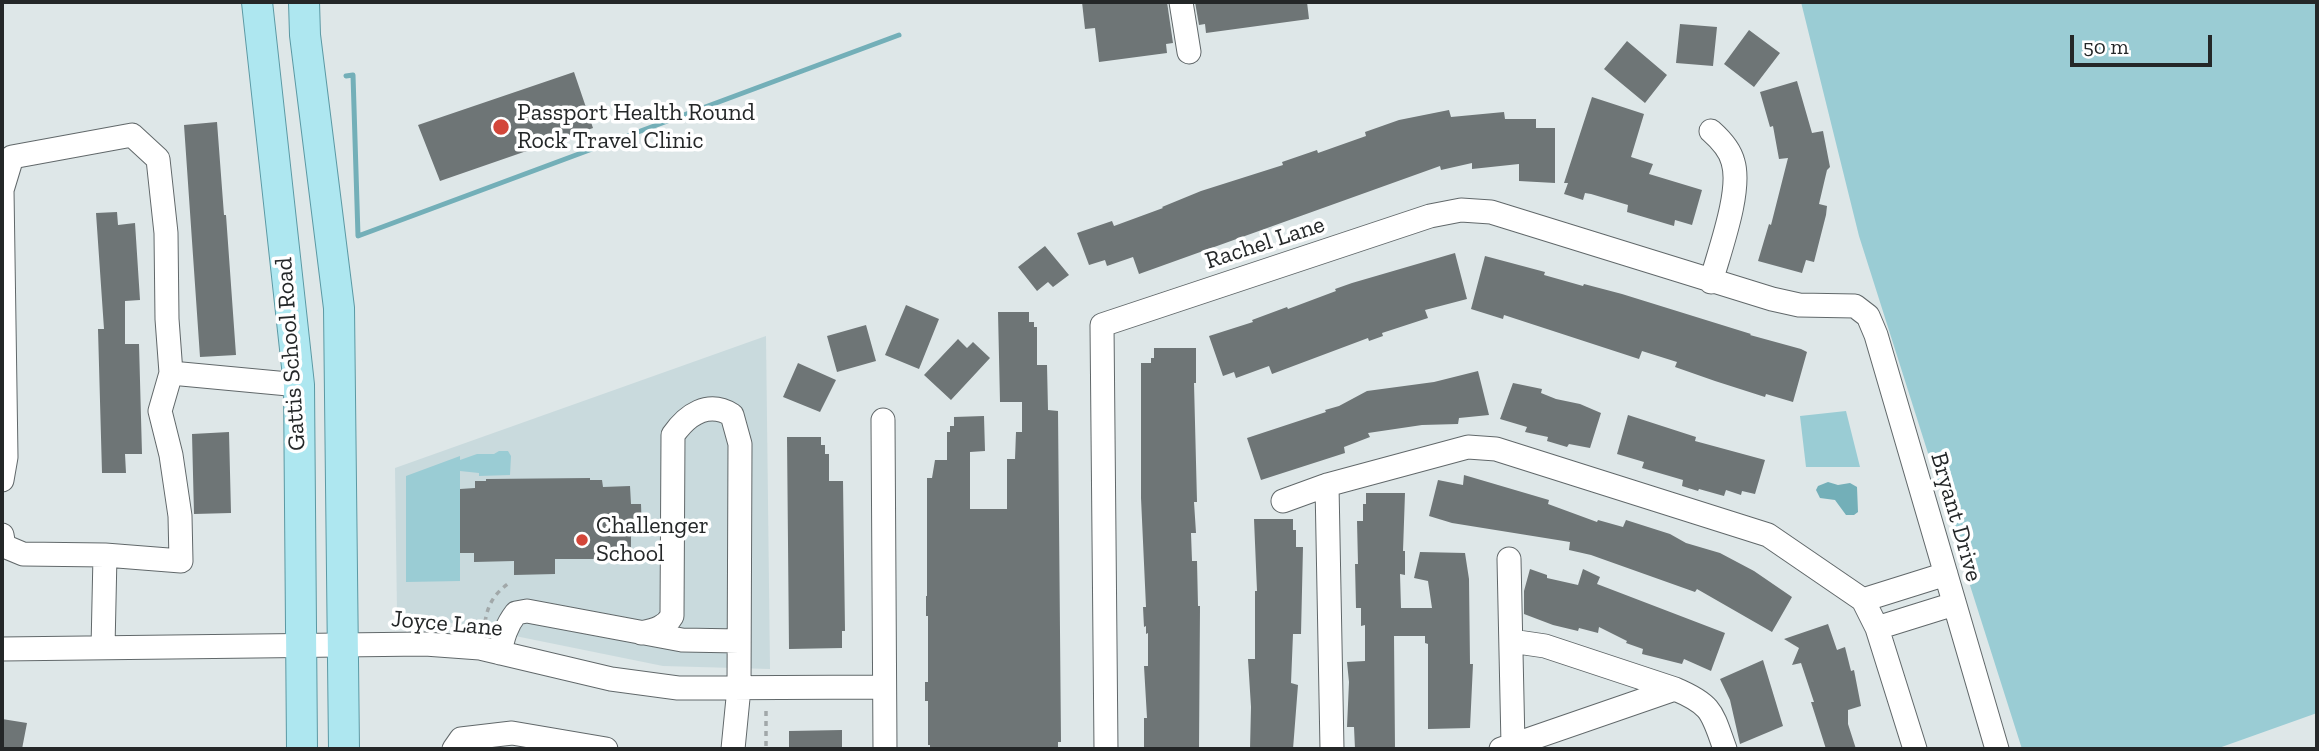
<!DOCTYPE html>
<html>
<head>
<meta charset="utf-8">
<style>
	body { margin:0 }
	#map { position:relative; width:2319px; height:751px; overflow:hidden; background:#dee7e8; font-family:"Zilla Slab",serif }
	canvas { display:block }
	.frame { position:absolute; inset:0; border:4px solid #242728; pointer-events:none }
	.scale { position:absolute; left:2070px; top:35px; width:142px; height:32px; box-sizing:border-box; border:4px solid #242728; border-top:0; padding-left:9px; font-size:21px; line-height:24px; white-space:nowrap; color:#242728; -webkit-text-stroke:5px #fff; paint-order:stroke }
</style>
</head>
<body>
<div id="map">
<canvas width="2319" height="751"></canvas>
<div class="frame"></div>
<div class="scale">50 m</div>
</div>
<script>
const ctx = document.querySelector('canvas').getContext('2d');
ctx.lineJoin = 'round';
function fill(path, color) { ctx.fillStyle = color; ctx.fill(path, 'evenodd'); }
function strokePath(path, color, width, dash) { ctx.strokeStyle = color; ctx.lineWidth = width; ctx.lineCap = dash ? 'butt' : 'round'; ctx.setLineDash(dash || []); ctx.stroke(path); }
function drawText(font, color, halo, rows, align = 'center') {
  ctx.font = font + ' "Zilla Slab",serif'; ctx.lineWidth = 7; ctx.setLineDash([]); ctx.textBaseline = 'middle'; ctx.strokeStyle = halo; ctx.fillStyle = color; for (const [text, x, y, turn = 0] of rows) {
    ctx.save(); ctx.translate(x, y); ctx.rotate((+turn || 0) * Math.PI / 180); ctx.textAlign = isNaN(turn) ? turn : align; if (halo) ctx.strokeText(text, 0, 0); ctx.fillText(text, 0, 0); ctx.restore();
  }
}
fill(new Path2D(`
	M766,336L770,669L663,666L397,612L395,468Z`), '#c9dadd');
fill(new Path2D(`
	M1801,2H2317V713L2216,749H2022L1859,236Z
	M1846,411L1860,467H1806L1800,416Z
	M499,451H508L511,456L510,475L479,476V473L460,471V581L406,582V476L460,456V460L477,454H494Z`), '#9accd4');
fill(new Path2D(`
	M1828,482L1838,485L1850,483L1857,487L1858,512L1854,515H1846L1835,500L1820,498L1816,490L1818,486Z`), '#73afb8');
strokePath(new Path2D(`
	M346,76L353,75L358,236L899,35`), '#73afb8', 5);
fill(new Path2D(`
	M1082,2H1167L1173,43L1166,44L1167,53L1099,62L1095,28L1085,29Z
	M1195,2H1307L1309,19L1206,33L1205,24L1199,25Z
	M1680,24L1717,27L1713,66L1676,63Z
	M1749,30L1780,53L1754,87L1724,64Z
	M1627,41L1667,75L1645,103L1604,69Z
	M574,72L593,128L440,181L418,125Z
	M1797,81L1812,133L1823,131L1830,167L1827,170L1819,204L1827,206L1826,215L1814,262L1806,260L1802,273L1758,261L1769,224L1771,225L1788,158L1779,159L1773,126L1770,127L1760,92Z
	M1592,97L1644,114L1631,157L1653,164L1649,174L1702,190L1692,225L1675,220L1674,226L1627,212L1628,205L1591,194L1585,193L1583,200L1564,194L1568,183H1564Z
	M1449,110L1451,117L1504,112L1505,119H1536V128H1555V183L1519,181V164L1472,169V163L1441,170L1440,166L1139,274L1133,257L1107,266L1105,260L1089,265L1077,233L1112,221L1114,226L1163,208L1162,207L1201,191L1283,165L1282,162L1317,150L1318,153L1366,136L1365,132L1399,120Z
	M217,122L224,215H226L236,355L200,357L184,125Z
	M117,212L118,225L135,223L140,300L125,301V344H139L142,454H125L126,473H102L98,329H104L96,213Z
	M1045,246L1069,275L1053,287L1048,282L1037,291L1018,267Z
	M1455,253L1467,299L1425,310L1428,318L1382,333L1383,336L1369,341L1368,338L1272,374L1269,366L1236,378L1234,372L1223,376L1209,336L1253,322L1252,320L1287,307L1288,309L1336,291L1335,289L1352,283Z
	M1485,256L1545,272L1544,275L1583,286L1584,284L1622,294L1751,334L1750,335L1801,349L1807,352L1793,402L1766,394L1765,397L1715,381L1675,367L1677,362L1642,351L1639,359L1504,315L1503,319L1471,309Z
	M906,305L939,319L919,369L885,355Z
	M998,312H1029V322H1034V327H1037V365H1047L1048,410L1058,411L1061,742H1058V749H930V745H928V701H925V682H928V616H926V596H927V478H932L935,460H947V432H950V426H954V417L984,416L985,451L970,452V509H1007V459H1015L1016,432H1022V402H1000Z
	M866,325L876,361L837,372L827,336Z
	M958,339L967,348L973,342L990,358L951,400L924,375Z
	M1154,348H1196V383H1194L1197,502H1194L1196,533H1191L1192,561H1197L1198,606H1200L1199,749H1144V718H1147L1144,666H1148V633L1146,634V626L1144,627L1143,607H1146L1141,498V363H1151V358H1154Z
	M798,363L836,380L820,412L783,397Z
	M1478,371L1489,415L1459,418L1458,424L1422,425L1368,433L1370,437L1344,447L1345,453L1261,480L1247,438L1326,412L1325,410L1339,406L1367,391L1434,382Z
	M1513,383L1542,389L1541,393L1556,399L1580,404L1601,413L1590,448L1569,444L1567,447L1547,441L1548,437L1525,432L1527,427L1500,419Z
	M1628,415L1696,437L1695,441L1765,460L1755,494L1742,491L1741,495L1726,490L1724,496L1699,489L1698,491L1682,486L1683,480L1642,468L1644,462L1617,454Z
	M229,432L231,513L194,514L192,434Z
	M787,437H821V445H825V454H829V481H843L845,631H842V648L789,649Z
	M1464,475L1549,500L1548,504L1597,522L1598,520L1623,527L1626,520L1670,534L1686,543L1720,553L1754,571L1792,597L1772,632L1697,589L1695,592L1591,555L1569,550L1570,542L1452,523L1429,516L1438,480L1463,485Z
	M590,478V480H602L603,487L630,486L631,504H641L642,534H631V552H604V559H555V574L514,575V561L474,562V553H460V489L475,488V481H486V479Z
	M1366,493H1405L1403,551H1405V575L1400,574L1401,608H1432L1428,581L1414,578L1420,552L1465,553L1469,579L1470,664H1473L1470,728L1428,729V644L1425,643V636H1394L1395,749H1355L1354,727H1347L1349,682L1347,662L1365,661V625L1361,626V608H1356L1355,564H1358L1357,521H1363V504H1366Z
	M1254,519H1293V530H1296V547H1303L1301,634H1293L1291,683L1298,685L1293,749H1250L1251,707L1248,659H1255V591H1257Z
	M1530,569L1547,575V578L1578,585L1583,569L1600,577L1597,584L1725,633L1711,671L1684,659L1682,664L1642,654L1643,649L1626,643L1627,641L1599,627L1598,633L1579,628L1578,631L1553,625L1524,614V591Z
	M1828,624L1837,650L1845,647L1851,671L1854,670L1861,706L1848,710V724L1856,749H1826L1811,702H1814L1801,663L1792,665L1799,648L1784,639Z
	M1763,660L1783,726L1740,744L1730,700L1720,679Z
	M2,719L27,723L22,749H2Z
	M842,730V749H789V731Z`), '#6e7576');
const minor = new Path2D(`
	M1181,2L1189,52
	M1711,282C1719,252 1742,191 1733,162C1730,149 1720,139 1711,131
	M883,420L885,749
	M2,480L6,457L2,190L12,157L132,135L158,159L166,233L167,319L171,373L299,385
	M1327,485L1332,749
	M1283,501L1327,485L1468,447L1496,449L1768,535L1863,600L1877,628L1915,749
	M2,535L4,546L23,554L105,555L103,648
	M105,555L181,561L180,516L171,455L160,411L171,373
	M1509,559L1513,745
	M1863,600L1946,574
	M1877,628L1954,604
	M641,633C654,630 665,628 672,616L673,435C687,415 708,400 732,415L740,444L739,688L733,749
	M1511,641L1545,646L1675,689
	M2,649L425,644L480,648L611,679L678,688L884,687
	M500,653C503,637 506,626 516,613L527,611L682,640L739,641
	M454,749L461,739L512,733L606,749
	M1106,749L1102,325L1430,216L1461,210L1491,212L1772,299L1799,305L1855,306L1868,316L1876,335L1997,749
	M1501,749L1675,689C1713,705 1712,713 1725,749`);
const major = new Path2D(`
	M257,2L299,385L302,749
	M304,2L305,35L339,308L344,749`);
strokePath(minor, '#61686a', 25);
strokePath(major, '#5b99a4', 32);
strokePath(new Path2D(`
	M485,622C488,604 494,594 509,583
	M766,711V749`), '#a1a8a9', 3.5, [5, 5]);
strokePath(minor, '#fff', 23);
strokePath(major, '#aee7f0', 30);
for (const [x, y, r, color] of [
	[501,127,9,"#d34639"],
	[582,540,7,"#d34639"]
]) { const dot = new Path2D(); dot.arc(x, y, r, 0, 2 * Math.PI); ctx.fillStyle = color; ctx.fill(dot); strokePath(dot, '#fff', 2.5); }
drawText('24px', '#242728', '#fff', [
	["Passport Health Round",517,113],
	["Rock Travel Clinic",517,141],
	["Challenger",596,526],
	["School",596,554]
], 'left');
drawText('24px', '#242728', '#fff', [
	["Rachel Lane",1265,243,-18],
	["Gattis School Road",291,354,-94],
	["Bryant Drive",1956,517,74],
	["Joyce Lane",447,624,5]
]);
</script>
</body>
</html>
